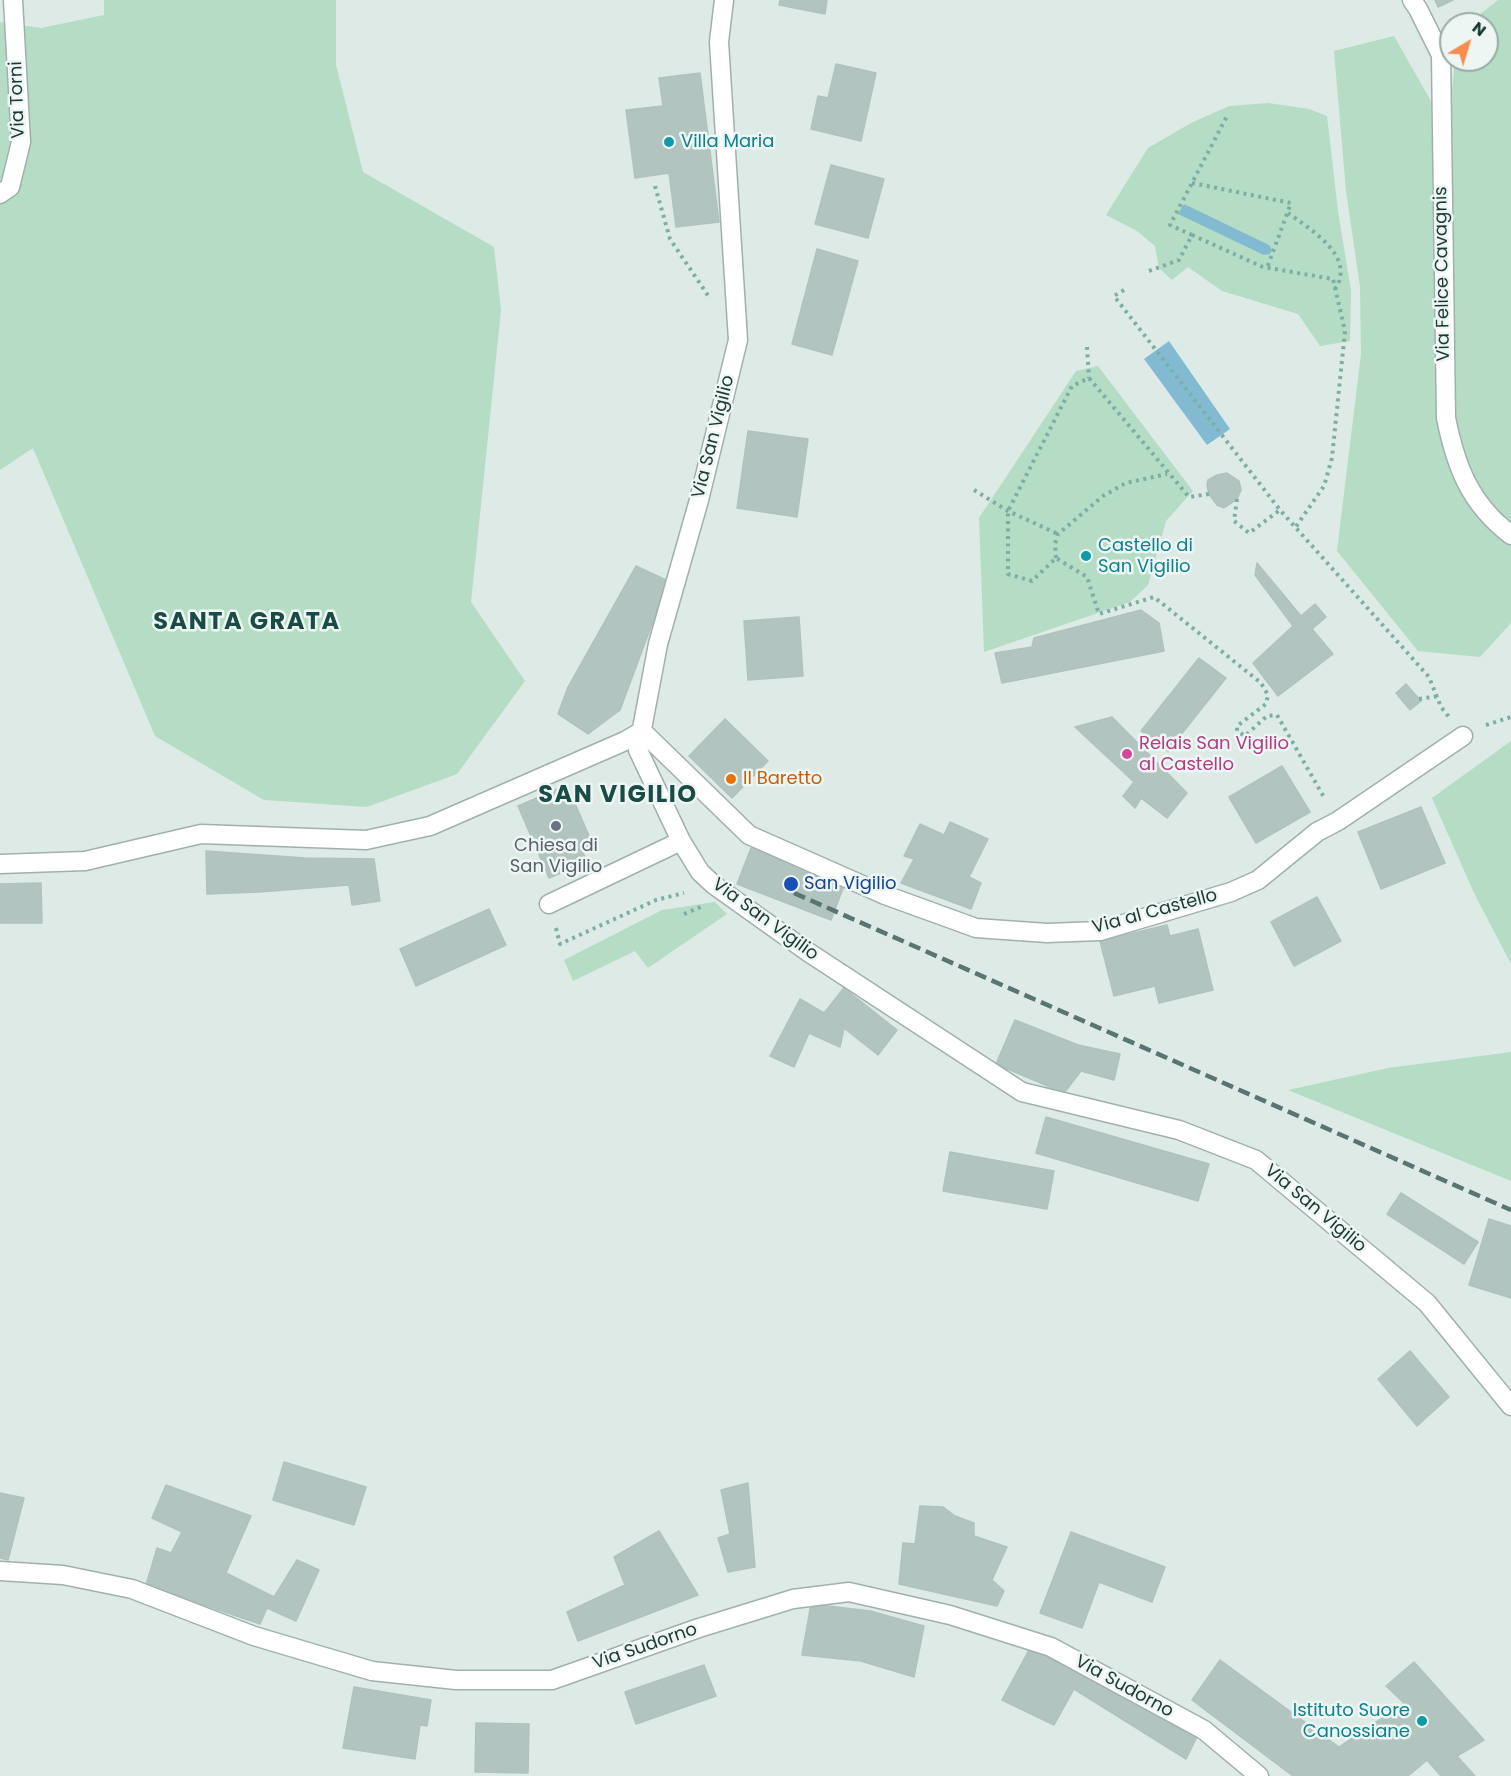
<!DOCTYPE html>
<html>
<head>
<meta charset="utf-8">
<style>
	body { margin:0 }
	#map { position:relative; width:1511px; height:1776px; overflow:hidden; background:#ddeae6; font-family:Poppins,sans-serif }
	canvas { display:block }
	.north { position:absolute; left:1439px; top:12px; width:60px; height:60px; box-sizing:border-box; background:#edf6f3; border:2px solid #9aaaa7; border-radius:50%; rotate:38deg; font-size:16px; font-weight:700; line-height:24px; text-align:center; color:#1e3935 }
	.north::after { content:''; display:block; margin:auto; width:21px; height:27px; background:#f68d4e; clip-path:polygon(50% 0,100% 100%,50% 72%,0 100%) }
</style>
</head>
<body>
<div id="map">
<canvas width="1511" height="1776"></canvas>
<div class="north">N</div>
</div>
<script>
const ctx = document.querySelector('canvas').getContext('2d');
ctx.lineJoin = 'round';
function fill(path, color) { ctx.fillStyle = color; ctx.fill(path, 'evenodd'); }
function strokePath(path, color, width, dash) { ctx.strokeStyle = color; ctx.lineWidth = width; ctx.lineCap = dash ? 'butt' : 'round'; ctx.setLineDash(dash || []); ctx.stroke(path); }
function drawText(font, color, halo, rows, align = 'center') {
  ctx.font = font + ' Poppins,sans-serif'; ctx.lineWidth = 5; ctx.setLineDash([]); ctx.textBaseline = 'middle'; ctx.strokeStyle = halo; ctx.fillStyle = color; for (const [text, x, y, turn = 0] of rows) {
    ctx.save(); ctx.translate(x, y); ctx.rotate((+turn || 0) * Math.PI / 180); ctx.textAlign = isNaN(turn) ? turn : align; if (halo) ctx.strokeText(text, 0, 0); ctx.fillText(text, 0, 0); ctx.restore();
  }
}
fill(new Path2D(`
	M104,0H336V65L363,172L494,247L501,310L471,602L525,681L457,774L367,807L264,800L155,736L33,448L0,470V22L41,28L104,15Z
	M1498,0H1511V623L1480,657L1418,651L1337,551L1361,354L1360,287L1346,191L1334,51L1394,36L1448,131L1455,60H1487V24H1468Z
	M1268,103L1309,109L1327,116L1338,211L1351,291L1350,341L1320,346L1298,314L1222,291L1188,267L1172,280L1159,268L1155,246L1137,231L1106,215L1148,148L1191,123L1229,106Z
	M1098,366L1193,491L1166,521L1148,585L1130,602L984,652L979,518L1076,371Z
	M1511,741V964L1474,893L1432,798Z
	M715,902L727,914L648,968L635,951L573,981L564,960L662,910Z
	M1511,1052V1181L1288,1090L1388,1068Z`), '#b5dcc4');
fill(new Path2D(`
	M1184,204L1269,245L1272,250L1270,254L1264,255L1178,214Z
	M1169,341L1230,429L1207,445L1144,359Z`), '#82bbd1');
const building = new Path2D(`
	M780,0H827L825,14L779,5Z
	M1435,0H1453L1438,7Z
	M836,64L876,73L861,141L811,129L818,96L828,98Z
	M700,73L719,222L676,227L669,173L635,178L626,110L663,106L659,78Z
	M831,165L884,179L868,238L815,224Z
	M817,249L858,261L832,355L792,344Z
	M748,431L808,439L797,517L737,508Z
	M1227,473L1239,481L1241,490L1237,499L1224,508L1217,505L1209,494L1207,485L1208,480L1217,475Z
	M1257,563L1301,616L1315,604L1326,617L1312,629L1333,654L1278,696L1253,663L1293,626L1255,575Z
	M636,566L668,581L620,710L588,734L558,714L568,687Z
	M1141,610L1159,623L1164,651L1002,683L995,653L1032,647L1034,638Z
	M799,617L803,676L748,680L744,621Z
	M1199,658L1226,678L1168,751L1141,731Z
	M1406,684L1421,701L1410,710L1396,693Z
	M1112,717L1187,793L1167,818L1141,798L1135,808L1123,796L1134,782L1075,727Z
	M725,719L768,761L732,798L689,756Z
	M1282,766L1310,812L1256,843L1229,797Z
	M567,785L593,845L582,850L587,862L549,878L518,806Z
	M1421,807L1445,863L1381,889L1358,832Z
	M950,822L988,839L969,877L981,883L971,909L901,883L914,859L904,856L920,824L944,835Z
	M751,848L845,883L831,920L737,884Z
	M206,851L305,858L374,859L380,901L352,905L349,885L259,892L207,894Z
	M41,883L42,923H0V884Z
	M1317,897L1341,941L1294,966L1271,922Z
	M489,909L506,945L416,986L400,949Z
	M1167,925L1170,936L1198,929L1213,990L1159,1003L1155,986L1114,996L1100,941Z
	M844,988L897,1030L878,1055L844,1028L840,1047L809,1033L794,1067L770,1056L800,999L824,1013Z
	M1015,1020L1078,1045L1120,1054L1114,1080L1081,1071L1064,1093L996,1064Z
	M1046,1117L1209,1164L1198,1201L1036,1153Z
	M950,1152L1054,1171L1047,1209L943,1191Z
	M1401,1193L1478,1242L1464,1264L1387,1214Z
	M1489,1219L1511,1226V1298L1469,1285Z
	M1410,1351L1449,1397L1417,1426L1378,1379Z
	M284,1462L366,1487L354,1525L273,1500Z
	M748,1483L755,1567L728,1572L718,1538L730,1534L721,1490Z
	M166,1485L251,1516L226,1573L274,1597L297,1560L319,1570L296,1621L267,1608L260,1624L146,1585L157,1548L171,1553L182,1532L152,1518Z
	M0,1493L24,1498L8,1560L0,1558Z
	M920,1506L943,1507L955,1516L974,1523V1536L1007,1547L992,1580L1004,1591L997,1606L899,1584L903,1543L915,1544Z
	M659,1531L698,1595L578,1641L567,1612L625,1585L614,1557Z
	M1071,1532L1165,1567L1152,1602L1099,1582L1082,1628L1040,1613Z
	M811,1604L870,1611L924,1626L914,1677L861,1661L802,1655Z
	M1030,1648L1198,1735L1186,1759L1074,1689L1054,1725L1002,1700Z
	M1220,1660L1339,1747L1404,1703L1386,1686L1414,1662L1484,1740L1457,1756L1475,1776H1441L1427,1760L1408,1776H1293L1192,1700Z
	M704,1665L716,1696L636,1724L625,1692Z
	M354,1687L431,1700L427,1726L420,1725L415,1759L343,1748Z
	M476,1723L529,1724L528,1773L475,1772Z`);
fill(building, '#b2c4bf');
strokePath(building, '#afc3be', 1.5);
const minor = new Path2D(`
	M724,0L719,42L738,340L699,500L658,644L638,750L681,841L700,872L714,885L808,952L1022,1092L1179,1130L1256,1160L1427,1303L1511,1406
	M1412,0L1418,9L1441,55L1446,418C1456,467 1470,504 1511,535
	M0,194L10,187L21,142L13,0
	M642,731L749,835L885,895L976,928L1047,933L1100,931L1231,892L1258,880L1317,832L1338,821L1463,736
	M0,864L85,861L201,834L366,840L430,826L625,741L642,731
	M549,904L681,841
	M0,1571L63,1575L132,1589L254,1636L372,1671L456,1680H552L699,1628L793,1599L849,1592L950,1615L1051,1647L1204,1730L1259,1776`);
strokePath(minor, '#a0b1ad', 21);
strokePath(new Path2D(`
	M1192,183L1291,203L1267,268
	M655,186L670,239L709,297
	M1288,213C1310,229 1357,257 1335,289
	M1192,235L1263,267L1333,279L1345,331L1332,458L1324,486L1295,528
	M1149,271L1179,260L1192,235L1170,225L1227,116
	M1124,290L1114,296L1280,510L1429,677L1441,707L1449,717
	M1087,347L1089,378
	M974,490L1008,511L1058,534
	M1209,494L1189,497L1089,378L1072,386L1008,511V574L1032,581L1056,558L1087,577L1099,614L1154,597L1261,683L1268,695L1266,704L1237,726V731L1245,736L1267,716L1277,715L1325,799
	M1237,499L1234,521L1249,533L1280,510
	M1056,558L1055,544L1058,534L1103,496L1126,483L1167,474
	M1419,699L1438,696
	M1486,725L1511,717
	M684,914L703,906
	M556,928L560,944L656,900L684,893`), '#7caea5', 4, [3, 4.5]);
strokePath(minor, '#fff', 18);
strokePath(new Path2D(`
	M794,893L1511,1210`), '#587571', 4.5, [12, 6]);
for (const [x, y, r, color] of [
	[669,142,6,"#0f9aa8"],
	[1086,556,6,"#0f9aa8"],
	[1127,754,6,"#d1479c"],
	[731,779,6,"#e8710a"],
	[556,826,6,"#6b7280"],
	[791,884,8,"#1a4fb4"],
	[1422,1721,6,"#0f9aa8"]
]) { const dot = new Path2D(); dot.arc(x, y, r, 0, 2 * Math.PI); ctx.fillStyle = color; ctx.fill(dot); strokePath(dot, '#edf6f3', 2); }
drawText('18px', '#1e3935', '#edf6f3', [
	["Via Torni",18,100,-92],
	["Via Felice Cavagnis",1443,274,-91],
	["Via San Vigilio",714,437,-76],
	["Via al Castello",1155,912,-15],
	["Via San Vigilio",765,920,36],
	["Via San Vigilio",1315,1209,40],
	["Via Sudorno",645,1647,-19],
	["Via Sudorno",1124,1687,29]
]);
drawText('18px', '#0d838f', '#edf6f3', [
	["Villa Maria",681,142],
	["Castello di",1098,546],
	["San Vigilio",1098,567],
	["Istituto Suore",1410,1711,"right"],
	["Canossiane",1410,1732,"right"]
], 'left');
drawText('18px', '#b23c85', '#edf6f3', [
	["Relais San Vigilio",1139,744],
	["al Castello",1139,765]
], 'left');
drawText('18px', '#c56008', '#edf6f3', [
	["Il Baretto",743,779]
], 'left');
drawText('18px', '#5b616d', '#edf6f3', [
	["Chiesa di",556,846],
	["San Vigilio",556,867]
]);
drawText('18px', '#164399', '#edf6f3', [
	["San Vigilio",804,884]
], 'left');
ctx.letterSpacing = '1.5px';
drawText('bold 24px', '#1a4b46', '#edf6f3', [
	["SANTA GRATA",247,623],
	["SAN VIGILIO",618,796]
]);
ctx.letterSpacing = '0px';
</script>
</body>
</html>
